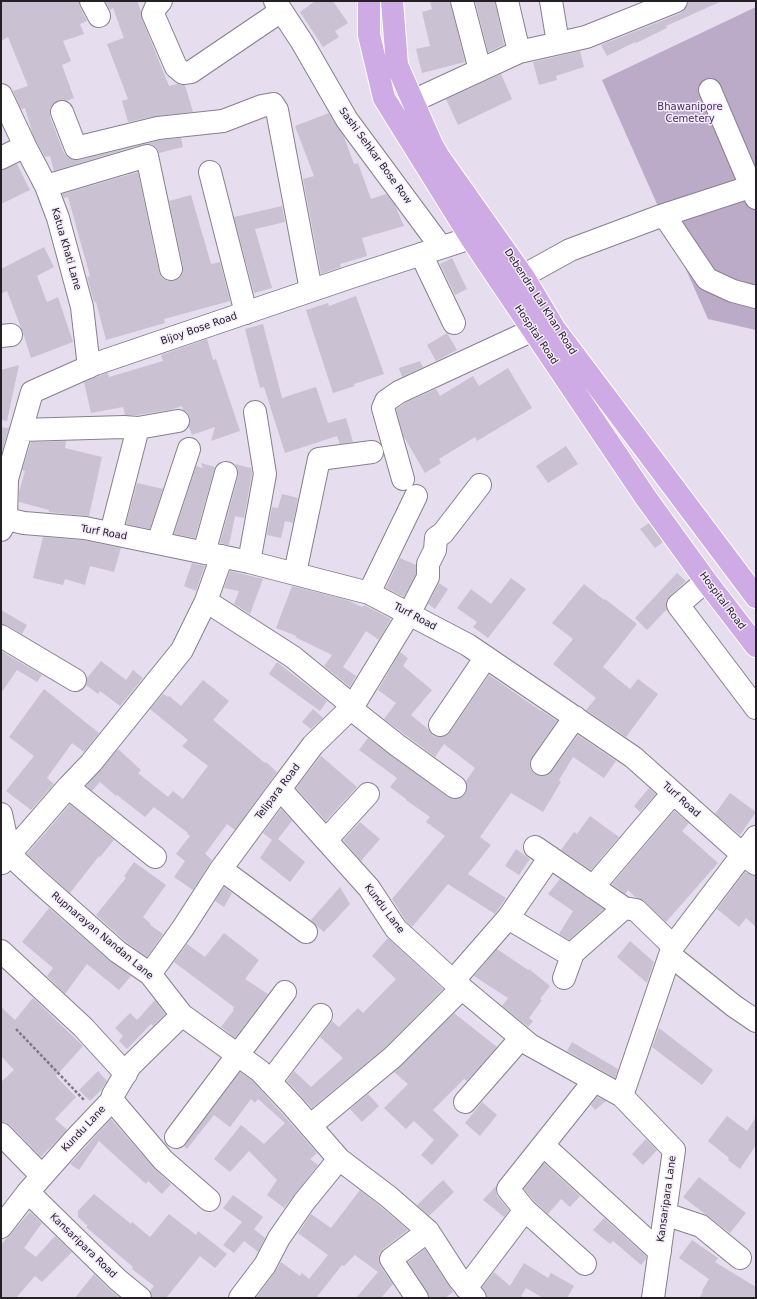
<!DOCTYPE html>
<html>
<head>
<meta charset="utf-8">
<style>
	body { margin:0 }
	#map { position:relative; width:757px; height:1299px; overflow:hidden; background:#e6ddee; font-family:"DejaVu Sans",sans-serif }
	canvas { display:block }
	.frame { position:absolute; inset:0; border:2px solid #242026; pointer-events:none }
</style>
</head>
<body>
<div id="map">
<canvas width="757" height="1299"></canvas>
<div class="frame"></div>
</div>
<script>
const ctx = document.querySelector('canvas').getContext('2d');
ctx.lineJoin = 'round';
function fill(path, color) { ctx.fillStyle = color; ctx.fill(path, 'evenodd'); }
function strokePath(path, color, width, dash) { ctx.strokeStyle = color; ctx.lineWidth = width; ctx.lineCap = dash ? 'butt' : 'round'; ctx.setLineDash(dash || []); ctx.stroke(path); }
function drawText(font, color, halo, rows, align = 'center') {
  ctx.font = font + ' "DejaVu Sans",sans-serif'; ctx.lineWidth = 3; ctx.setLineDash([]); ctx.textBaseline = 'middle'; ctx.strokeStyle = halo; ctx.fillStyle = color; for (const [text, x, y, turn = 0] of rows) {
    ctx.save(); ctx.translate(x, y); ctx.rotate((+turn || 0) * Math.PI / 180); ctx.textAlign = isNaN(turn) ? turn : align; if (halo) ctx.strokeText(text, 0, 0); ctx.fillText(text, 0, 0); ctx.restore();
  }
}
fill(new Path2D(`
	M756,7V330L708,319L602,80Z`), '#bbaac8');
fill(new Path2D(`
	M1,1H79L80,7L87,21L80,24L84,34L63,41L71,61L62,65L74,98L66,101H57L52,105L50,110V117L64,153L68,157L73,160H79L136,146L54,171L50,156L45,157L33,135L25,108L21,109L13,91L28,86L8,37L1,41Z
	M105,1H137L141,11L142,19L169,86L177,84L185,85L193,112L157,116L128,122L122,101L128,99L107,44L124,38L113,8L110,10Z
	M315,1H333L348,23L335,31L339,37L323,47L300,12Z
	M430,1H450L465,62L422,73L416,49L430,46L422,12L432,9Z
	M475,1H495L504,45L488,52Z
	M688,1H722L666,26L667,28L636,43L635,42L607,56L601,45L681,13L686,8Z
	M580,51L584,67L556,76L557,80L539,85L533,62Z
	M501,74L512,99L458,125L446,99Z
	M329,113L344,137L354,164L358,163L371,199L386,194L395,205L404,226L362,238L367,256L340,264L341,267L321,274L303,179L314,176L295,126Z
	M181,138L183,147L159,153L156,147L151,144H145L160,140Z
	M17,164L30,190L1,204V170Z
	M138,172L159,272L161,277L167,281H173L179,279L183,273V266L169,201L191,195L211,264L220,262L230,301L164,319L165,323L106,340L96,302H94L87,277L90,276L68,197L64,198L62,194Z
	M282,206L285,222L255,229L272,288L254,293L234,217Z
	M44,247L54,267L37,276L47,302L58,297L73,342L31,358L23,333L7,291L1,294V269Z
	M452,258L467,289L455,295L440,264Z
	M356,296L384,374L354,384L355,386L333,393L306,310L328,303L329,306Z
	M263,324L282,398L316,387L328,423L346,418L353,442L340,444L337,436L285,453L264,387L260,388L245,329Z
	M447,333L457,350L436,361L427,345Z
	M207,339L213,360L216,359L240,431L211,441L215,427L192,435L189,427L190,418L188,413L183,410L182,406L170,410L137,415H125L123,407L91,413L84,382L106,373H108L109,377L163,361L161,355Z
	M420,361L423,367L402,377L399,368Z
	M19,365L7,421L1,420V370Z
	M508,368L532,408L477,441L475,437L439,459L441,463L425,473L403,435L396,409L407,402L436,389L440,396L473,376L479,386Z
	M1,427L9,428L1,455Z
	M66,441L65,448L102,457L89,516L49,512V510L19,502V492L25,471L22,470L31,442Z
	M566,446L578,464L548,483L536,466Z
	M201,463L215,467L195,538L174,534L196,466L203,468Z
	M235,464L251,468L252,474L244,518L235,516L229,545L220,543L238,476V469Z
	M137,483L163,489L150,529L126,524Z
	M282,494L298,498L293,523L285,521L281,538L267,535L272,507L278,508Z
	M649,523L663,542L655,548L640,529Z
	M43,537L83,540L121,548L114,572L90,566L85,585L65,579L63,585L33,578Z
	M400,558L416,565V574L404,597L386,588Z
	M192,563L205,566L196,591L184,586Z
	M230,571L263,579L250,614L234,604L239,591L224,588Z
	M677,573L686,581L670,596L666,601L667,609L647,630L635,618Z
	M511,578L526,589L488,638L473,627L477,622L457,608L471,589L491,604Z
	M439,583L448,589L435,609L428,604Z
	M584,584L604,600L605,599L637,624L603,667L630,689L638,679L658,694L626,737L586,710L596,698L553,664L573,639L552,623Z
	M292,586L347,600L362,607L364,605L391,619L379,640L366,631L343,667L356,676L350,687L324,666L332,655L295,637L297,636L276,628Z
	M1,610L27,625L22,634L7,625L1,624Z
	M1,651L42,675L37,682L17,670L1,693Z
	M400,652L408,658L403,666L432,690L411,715L428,729L433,736L439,737L445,736L450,732L489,675L541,711V710L557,721L532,757L530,763L531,769L535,774L541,776L548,775L552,771L578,735L616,761L604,778L573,757L559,780L561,782L543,812L511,793L480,837L491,845L468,874L506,898L495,914L448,884L412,927L406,921L392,899L445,836L426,822L430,817L406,800V799L390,787L397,778L359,750L368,738L448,797L453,799L460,798L465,794L467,788L466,781L475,768L444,744L435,757L384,719L396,703L378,690Z
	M101,661L126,680L133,670L143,678L120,706L100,691L98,694L86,685L87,678Z
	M277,662L327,701L320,711L269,674Z
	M203,680L229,701L213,720L265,763L266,762L277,772L235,830L227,824L205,854L212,860L193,890L174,877L185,861L176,854L190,836L187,834L188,833L154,807L145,817L117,795L116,796L100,782L92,791L86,786L118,749L141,770L138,773L168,797L173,791L183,799L208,766L182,746L188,740L150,709L163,694L168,697L169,696L181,706Z
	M44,689L99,733L84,752L72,743L47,778L54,784L31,810L6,791L34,756L9,737Z
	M313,709L323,718L311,729L302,722Z
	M321,756L357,787L326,821L296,788Z
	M649,788L656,794L640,812L634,806Z
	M730,793L756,812L740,835L715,814Z
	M70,804L114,840L100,857L99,856L70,893L27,854Z
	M281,809L292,821L278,839L305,862L290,882L260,858L272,840L263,833Z
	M674,811L689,823L682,831L718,863L666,922L644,901L635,897L628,890L625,894L612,884Z
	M590,816L619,837L591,870L561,850L574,832L577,834Z
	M360,822L380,839L361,861L343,840Z
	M516,849L530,859L519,875L505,866Z
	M134,862L166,885L143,917L151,924L150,925L163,934L147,957L126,942L96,915L126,878L124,876Z
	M745,872L756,876V927L746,918L739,927L717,909Z
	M560,879L604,909L569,940L559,934L573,911L548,894Z
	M224,887L232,893L224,907L215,901Z
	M340,887L350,904L324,932L318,927L311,920Z
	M49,908L110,961L131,976L119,990L87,964L65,994L47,976L53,968L22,942Z
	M224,933L259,960L245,979L268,994L235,1038L221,1027L234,1010L233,1009L234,1007L174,962L187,944L205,957Z
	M388,938L443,989L385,1048L312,1108L287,1081L294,1071L311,1087L343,1058L320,1037L332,1021L339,1027L358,1008L363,1013L396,979L372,956Z
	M630,941L654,962L647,983L617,957Z
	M497,949L528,970L529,969L550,986L540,999L542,1000L529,1018L533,1021L528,1027L502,1006L508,998L474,976Z
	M33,998L83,1046L56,1076L76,1097L55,1119L67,1130L49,1149H48L41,1157L10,1125L5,1122H1V1082L14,1070L1,1056V1007L15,1020Z
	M155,1000L165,1014L153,1026L151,1024L127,1049L119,1041L123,1036L115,1028L130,1013L137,1020Z
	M454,1013L497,1047L467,1081L464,1079L433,1110L459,1135L432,1165L421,1155L434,1140L414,1121L406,1129L384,1108L408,1084L394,1072Z
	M659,1028L713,1070L702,1085L652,1047Z
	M572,1042L618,1069L615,1078L567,1051Z
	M98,1071L107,1081L102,1089L90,1101L79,1090Z
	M240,1072L252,1080L317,1153L310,1159L318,1165L284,1208L267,1195L277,1180L249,1151L230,1172L214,1159L241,1125L264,1144L285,1123L258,1099L255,1103L251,1099L230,1127L214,1115L187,1149L184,1146Z
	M368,1094L379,1106L362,1122L350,1109Z
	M597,1097L606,1101L595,1110L591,1105Z
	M482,1102L497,1115L480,1136L465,1123Z
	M727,1116L747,1131L756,1117V1145L740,1169L728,1160L729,1158L708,1141Z
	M111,1119L154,1168L171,1184L162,1194L148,1181L146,1184L99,1141L79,1170L70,1164Z
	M646,1139L657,1150L643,1165L632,1154Z
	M544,1163L580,1196L570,1207L561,1199L548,1214L534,1201L524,1189Z
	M699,1177L746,1213L730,1233L683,1197Z
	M443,1180L454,1192L429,1216L417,1205Z
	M496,1186V1192L498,1197L509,1210L504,1217L483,1200Z
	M360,1190L381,1207L408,1230L383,1249L379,1254V1260L380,1266L393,1284L381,1298H356L378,1272L355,1255L344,1266L342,1265L316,1298H256L275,1272L281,1262L300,1276L302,1273L309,1279L328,1255L298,1233L311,1214L331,1228Z
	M94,1194L131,1224L132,1222L150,1237L169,1214L196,1235L198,1231L227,1254L215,1268L200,1256L166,1298H152L150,1291L154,1286L132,1269L133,1267L86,1227L88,1226L78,1217V1211Z
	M233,1195L263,1217L254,1229L265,1238L258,1252L244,1241L234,1253L223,1245L242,1222L223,1208Z
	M30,1212L42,1223L24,1248L36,1257L55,1236L72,1252L42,1282L35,1276L16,1298H1V1245Z
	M604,1218L646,1256V1259L641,1265L613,1241L610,1244L593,1230Z
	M692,1240L718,1258L715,1262L756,1287V1298H699L703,1292L702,1291L709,1279L679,1258Z
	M425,1249L453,1292L445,1298H429L427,1291L408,1262Z
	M524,1263L548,1278L551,1273L574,1286L567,1298H543L526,1288L521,1296L524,1298H487V1295L482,1287L494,1272L510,1286Z
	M94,1274L109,1289L120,1298H75Z`), '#cac1d2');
const minor = new Path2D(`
	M91,1L99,16
	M161,1L156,7L153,14L176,67L183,73L191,72L281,11
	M275,1L302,42L347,120L441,247
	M462,1L480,70
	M507,1L519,52
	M551,1L558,43
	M710,90L756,198
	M1,95L25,146L46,186L58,218L82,307L89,367
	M413,101L519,52L586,37L676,1
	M62,112L76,148L158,128L223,121L262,106L273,104L277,110L311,290
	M1,158L25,146
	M210,172L246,313
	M46,186L147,156L171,269
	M664,215L707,279L733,291L756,297
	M421,254L454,323
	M523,276L570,250L658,217L756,185
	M1,336L11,335
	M21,430L124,427L138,428L178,421
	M403,479L383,408L386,401L399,392L533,330
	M1,515L6,519L24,523L85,528L249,562L369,593L468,645L633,757L743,855L756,864
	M1,530L6,519L7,479L32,392L95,364L351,277L489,232
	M111,533L138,428
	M158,543L189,449
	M204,553L226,473
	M249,562L265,474L255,412
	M295,573L319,459L372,452
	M706,581L678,605L756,708
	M369,593L416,496
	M206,601L293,657L353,706
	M1,636L75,680
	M350,708L397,745L455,787
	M440,725L486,657
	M542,764L575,717
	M68,787L155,857
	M280,789L369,888L396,929L453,981L530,1045L622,1096L674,1150L653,1298
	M1,814L10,855L38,881L118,952L150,974L182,1015L260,1071L292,1105L339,1159L389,1197L428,1231L459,1279L475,1298
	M326,840L368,794
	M535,847L624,908
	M2,863L68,787L91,763L182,650L206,601L222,556
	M221,869L306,932
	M593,887L673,793
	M508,918L572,956
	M1,951L83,1027L126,1074
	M670,955L734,1006L756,1021
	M150,974L183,928L221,869L274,797L313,745L353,706L409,614L428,577V564L435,550L436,538L443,533L480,485
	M564,978L573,953L624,908L636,910L673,946
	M453,981L508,918L550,857
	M270,1082L321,1015
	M622,1096L673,946L756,837
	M112,1100L163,1160L209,1200
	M465,1102L521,1038
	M310,1126L393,1057L462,988
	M1,1134L42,1176
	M176,1137L285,992
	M543,1145L660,1252
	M28,1192L118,1280L140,1298
	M525,1210L508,1189L594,1081
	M665,1214L701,1226L740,1258
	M1,1227L28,1192L75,1139L112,1100L113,1095L130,1066L182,1015
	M466,1288L525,1210L585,1264
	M240,1298L265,1265L279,1238L304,1202L339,1159
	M417,1298L391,1259L428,1231`);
const major = new Path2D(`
	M369,1V35L384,98L471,238L646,498L706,581L756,646
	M392,1L397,65L432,145L439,157L523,276L554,328L756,597`);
strokePath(minor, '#887f8f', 24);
strokePath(major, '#fff', 24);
strokePath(new Path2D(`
	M16,1029L85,1101`), '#7f7984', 2.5, [3, 2]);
strokePath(minor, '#fff', 22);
strokePath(major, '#ceabe5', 22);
drawText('10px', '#4b2e5f', '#f3eafb', [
	["Bhawanipore",690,107],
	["Cemetery",690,119]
]);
drawText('10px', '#242026', '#f3eafb', [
	["Sashi Sehkar Bose Row",375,156,54],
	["Katua Khati Lane",66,249,74],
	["Debendra Lal Khan Road",540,302,57],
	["Bijoy Bose Road",199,329,-19],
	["Hospital Road",536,335,56],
	["Turf Road",104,533,10],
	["Hospital Road",722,601,53],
	["Turf Road",415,617,28],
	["Telipara Road",278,792,-53],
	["Turf Road",681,800,42],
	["Kundu Lane",384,909,53],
	["Rupnarayan Nandan Lane",102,936,40],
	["Kundu Lane",84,1129,-47],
	["Kansaripara Lane",667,1199,-82],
	["Kansaripara Road",83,1246,44]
]);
</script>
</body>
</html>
